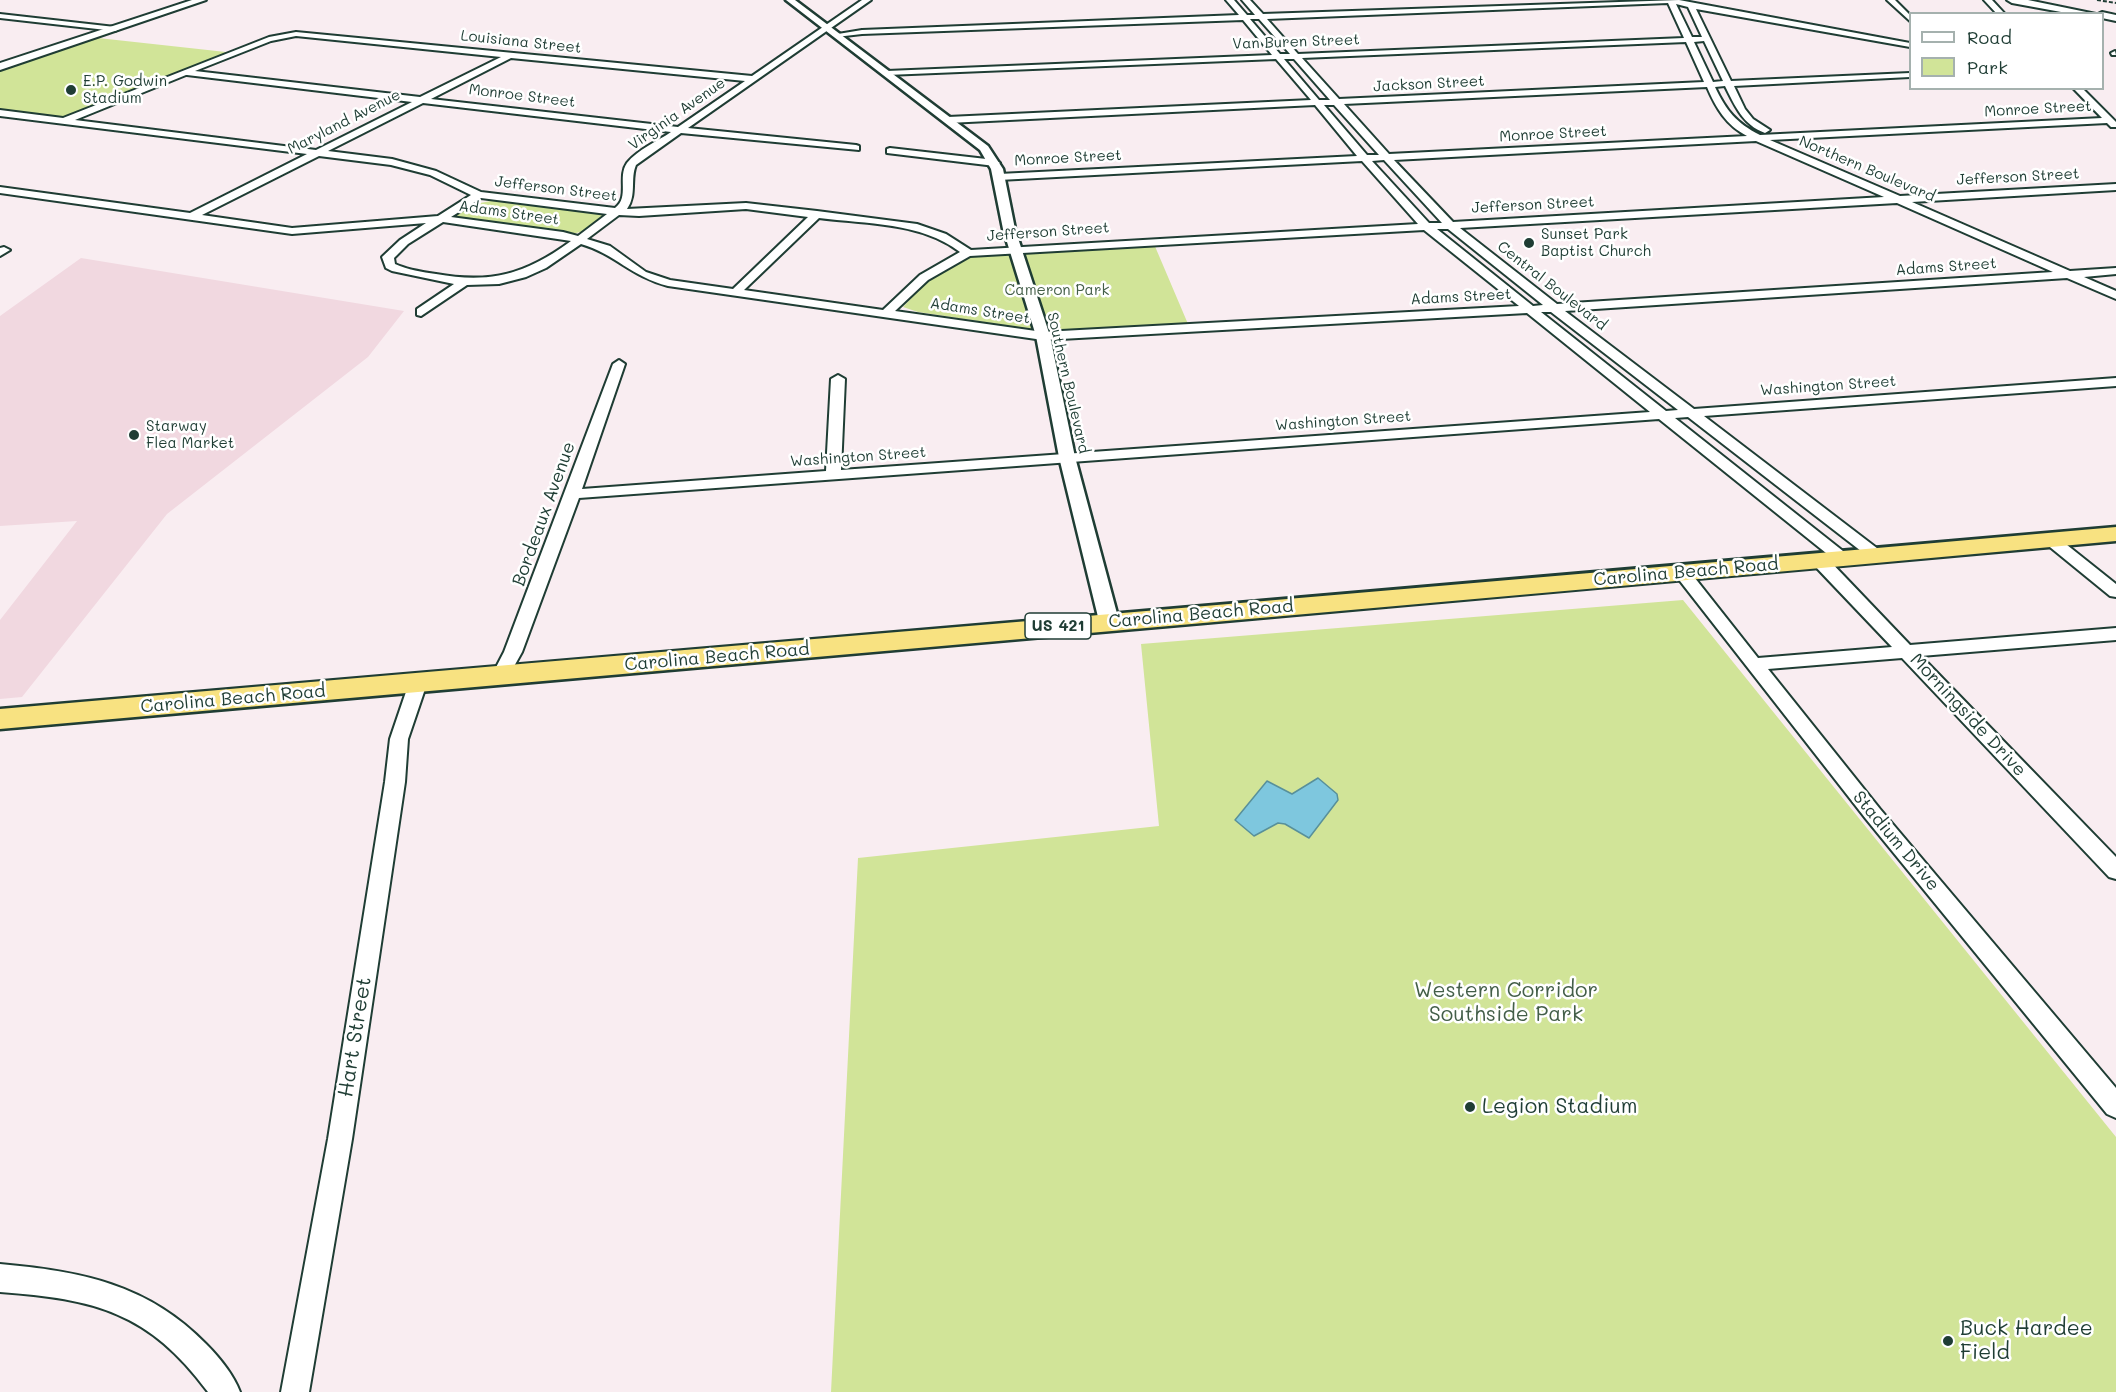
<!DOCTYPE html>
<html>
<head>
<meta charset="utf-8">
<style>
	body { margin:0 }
	#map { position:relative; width:2116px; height:1392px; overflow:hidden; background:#f9edf1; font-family:Mali,sans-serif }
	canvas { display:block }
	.legend { position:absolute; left:1909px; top:12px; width:195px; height:78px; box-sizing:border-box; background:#fff; border:2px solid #a5b1ae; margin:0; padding:8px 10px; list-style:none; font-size:18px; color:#1f3d34 }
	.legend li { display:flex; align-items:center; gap:12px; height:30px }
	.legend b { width:30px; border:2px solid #a5b1ae }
</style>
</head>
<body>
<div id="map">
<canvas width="2116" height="1392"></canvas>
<ul class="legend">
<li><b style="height:8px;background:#fff"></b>Road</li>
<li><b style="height:16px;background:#d1e498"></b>Park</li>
</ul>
</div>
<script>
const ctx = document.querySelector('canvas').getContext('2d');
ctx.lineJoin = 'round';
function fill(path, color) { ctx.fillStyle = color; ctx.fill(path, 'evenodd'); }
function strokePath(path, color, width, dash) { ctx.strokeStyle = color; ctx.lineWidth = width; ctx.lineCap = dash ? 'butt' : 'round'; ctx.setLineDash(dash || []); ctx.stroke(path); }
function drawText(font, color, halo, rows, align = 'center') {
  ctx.font = font + ' Mali,sans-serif'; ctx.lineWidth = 5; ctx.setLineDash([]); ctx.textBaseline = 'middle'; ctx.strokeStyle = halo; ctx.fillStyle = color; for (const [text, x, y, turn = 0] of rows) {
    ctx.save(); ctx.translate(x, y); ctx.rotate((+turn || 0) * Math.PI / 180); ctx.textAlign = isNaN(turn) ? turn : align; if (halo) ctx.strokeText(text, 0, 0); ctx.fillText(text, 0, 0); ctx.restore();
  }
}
fill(new Path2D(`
	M81,258L404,311L368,357L167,514L22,697L0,699V620L77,521L0,526V316Z`), '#f1d8e0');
fill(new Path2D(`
	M89,37L235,53L64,121L0,113V67Z
	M496,200L599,213L605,218L589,230L572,234L458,220L455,215L470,205Z
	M1154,244L1188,324L1050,332L918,312L903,307L936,272L976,254Z
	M1683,600L2116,1137V1392H831L858,858L1159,826L1141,644Z`), '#d1e498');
const water = new Path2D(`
	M1318,778L1337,794L1338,800L1309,838L1285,824L1278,823L1254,836L1235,820L1267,781L1292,794Z`);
fill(water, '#7ec7de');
strokePath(water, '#58909a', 1.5);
const minor = new Path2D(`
	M862,0H871L688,128L856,145L859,146V150L681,133L636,165C630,179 637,195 627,209L746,203L817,211L917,224L946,234L971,250L1418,224L1362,161L999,180L994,177L999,174L1357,156L1315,105L948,123L943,120L948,117L1311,100L1276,59L887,75L883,73L887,71L1272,55L1243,20L862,34L836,37L832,35L862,30L1239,15L1226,0H1234L1247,15H1255L1242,0H1250L1263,14L1679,0L1910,43V47L1696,9L1731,81L1910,73V77L1734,86L1745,109L1753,119L1770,130L1765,133C1743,125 1735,106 1725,86L1715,87C1726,110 1736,123 1760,135L2102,118L2073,88H2082L2116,122V127H2111L2107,123L1770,140L1900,196L2116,184V190L1912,202L2070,271L2116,268V274L2084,277L2116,291V299L2067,278L1565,311L1694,409L2116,378V386L1704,416L1882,552L1884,555L1876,560L1870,558L1688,417L1675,418L1848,555L1850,558L1848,561H1836L1659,419L579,498L522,652L507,679H495L492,675L504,652L613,364L619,360L625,364L582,489L826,471L831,379L838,375L845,379L841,470L1650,412L1527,313L1043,340L668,286C632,277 615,254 581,244L546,268L526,277L499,284L467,285L421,316L417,315V309L454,284L392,271L386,268L382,257L400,240L426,223L292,234L0,193V187L190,213L307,154L0,116V110L63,118L269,37L296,32L752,76ZM1668,3L1684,38L1298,54L1267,19ZM1676,4L1688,7L1702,37H1692ZM1250,19H1259L1290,54H1280ZM296,36L501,57L420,97L195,71L271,41ZM1704,41L1723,81L1713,82L1694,42ZM1686,42L1704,82L1339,99L1302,58ZM511,58L745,81L678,127L431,99ZM1284,59H1294L1330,100H1319ZM186,75H187L412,102L316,150L75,120ZM1707,87C1716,108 1726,125 1747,136L1389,154L1344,104ZM423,103L671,132C658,141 637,150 627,163C617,177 630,197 615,208L481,192L436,171L392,159L328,151ZM1324,105H1334L1379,155H1367ZM1756,141L1884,197L1453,222L1394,160ZM319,156L391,165L430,175L471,195L438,216L292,228L202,215ZM1384,160L1442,223H1429L1372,161ZM481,198L607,214L578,236L563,232L451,217ZM1897,203L2053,272L1557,304L1460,228ZM746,209L808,217L733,289L670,280L646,272L610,246L587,239L619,215L639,216ZM819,218C866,224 921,222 960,252L920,275L883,310L744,290ZM443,222L571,241C526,274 491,284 436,274C422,272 408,270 395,264L394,258L408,244ZM1437,229H1448L1543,305L1533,306ZM1424,230L1519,306L1043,332L895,311L928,280L970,256ZM1541,312H1551L1678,410L1666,411Z
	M1887,0H1895L1910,15V21Z
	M1984,0H1992L2005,14H1997Z
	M0,14L115,27L119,29L115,31L0,18Z
	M2115,51L2116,55H2112L2111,53Z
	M890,148L995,160L1000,163L995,166L887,153V149Z
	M4,247L10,250L0,256V248Z
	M2051,535L2057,537L2116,584V597L2110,596L2045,543L2043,540Z
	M1819,555L1825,556L1910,645L2116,628V640L1921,656L2116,857V879L2109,877L1902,658L1768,669L1880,809L2116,1088V1118L2107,1114L1866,819L1673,572L1675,568H1687L1758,658L1892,647L1813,564L1811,560L1813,556Z
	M418,677L424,679L427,683L408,739L405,782L352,1139L309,1392H281L328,1139L385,782L390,739L409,683L412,679Z
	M0,1264C80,1271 148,1284 206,1344C219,1357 233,1374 240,1392H208C149,1312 95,1299 0,1292Z`);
const tertiary = new Path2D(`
	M786,0H795L988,146L1003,169L1015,229L1050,336L1075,457L1119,621L1116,626L1109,627L1102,626L1099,621L1059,457L1036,336L1003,229L991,169L980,150Z`);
const secondary = new Path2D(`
	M192,0H206L0,70V63Z
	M2007,0H2028L2096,14H2072L2012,3Z
	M2102,12L2116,15V21L2102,18V14H2098Z`);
const trunk = new Path2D(`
	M2116,527V541C1411,606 705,666 0,729V709C705,647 1411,590 2116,527Z`);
strokePath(minor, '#1f3d34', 4);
strokePath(tertiary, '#1f3d34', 5);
strokePath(secondary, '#1f3d34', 4);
strokePath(trunk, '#1f3d34', 5);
fill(minor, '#fff');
fill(tertiary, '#fff');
fill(secondary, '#fff');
fill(trunk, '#f8e281');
strokePath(new Path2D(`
	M2097,0L2116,3`), '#1f3d34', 2, [4, 2]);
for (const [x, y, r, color] of [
	[71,90,6,"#1f3d34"],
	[1529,243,6,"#1f3d34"],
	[134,435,6,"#1f3d34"],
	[1470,1107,6,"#1f3d34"],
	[1948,1341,6,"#1f3d34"]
]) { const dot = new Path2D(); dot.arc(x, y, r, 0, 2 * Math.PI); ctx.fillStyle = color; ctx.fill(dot); strokePath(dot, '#fff', 2); }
drawText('15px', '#1f3d34', '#fff', [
	["Louisiana Street",521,42,6],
	["Van Buren Street",1296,42,-2],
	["Jackson Street",1429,84,-3],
	["Monroe Street",522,96,7],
	["Monroe Street",2038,109,-3],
	["Virginia Avenue",677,114,-35],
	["Maryland Avenue",344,122,-27],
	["Monroe Street",1553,134,-3],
	["Monroe Street",1068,158,-3],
	["Northern Boulevard",1867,169,23],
	["Jefferson Street",2018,177,-3],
	["Jefferson Street",556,189,7],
	["Jefferson Street",1533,205,-3],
	["Adams Street",509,213,8],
	["Jefferson Street",1048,232,-4],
	["Adams Street",1946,267,-4],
	["Central Boulevard",1552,286,38],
	["Adams Street",1461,297,-3],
	["Adams Street",980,311,9],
	["Southern Boulevard",1068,383,77],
	["Washington Street",1828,386,-4],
	["Washington Street",1343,421,-4],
	["Washington Street",858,457,-4]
]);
drawText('15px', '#1f3d34', '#fff', [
	["E.P. Godwin",83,81],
	["Stadium",83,98],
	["Sunset Park",1541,234],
	["Baptist Church",1541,251],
	["Starway",146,426],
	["Flea Market",146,443]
], 'left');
drawText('15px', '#435e48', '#fff', [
	["Cameron Park",1057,290]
]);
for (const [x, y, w] of [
	[1058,626,66]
]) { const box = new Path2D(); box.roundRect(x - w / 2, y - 13, w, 26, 4.5); ctx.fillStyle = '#fff'; ctx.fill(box); strokePath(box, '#1f3d34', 1.5); }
drawText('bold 16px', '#1f3d34', null, [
	["US 421",1058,626]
]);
drawText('18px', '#1f3d34', '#fff', [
	["Bordeaux Avenue",544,514,-70],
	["Carolina Beach Road",1686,572,-5],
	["Carolina Beach Road",1201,614,-5],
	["Carolina Beach Road",717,657,-5],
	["Carolina Beach Road",233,699,-5],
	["Morningside Drive",1968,715,47],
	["Stadium Drive",1896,841,50]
]);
drawText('21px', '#435e48', '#fff', [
	["Western Corridor",1506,991],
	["Southside Park",1506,1015]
]);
drawText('21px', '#1f3d34', '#fff', [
	["Hart Street",355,1037,-81]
]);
drawText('21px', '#1f3d34', '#fff', [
	["Legion Stadium",1482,1107],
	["Buck Hardee",1960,1329],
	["Field",1960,1353]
], 'left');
</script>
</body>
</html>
